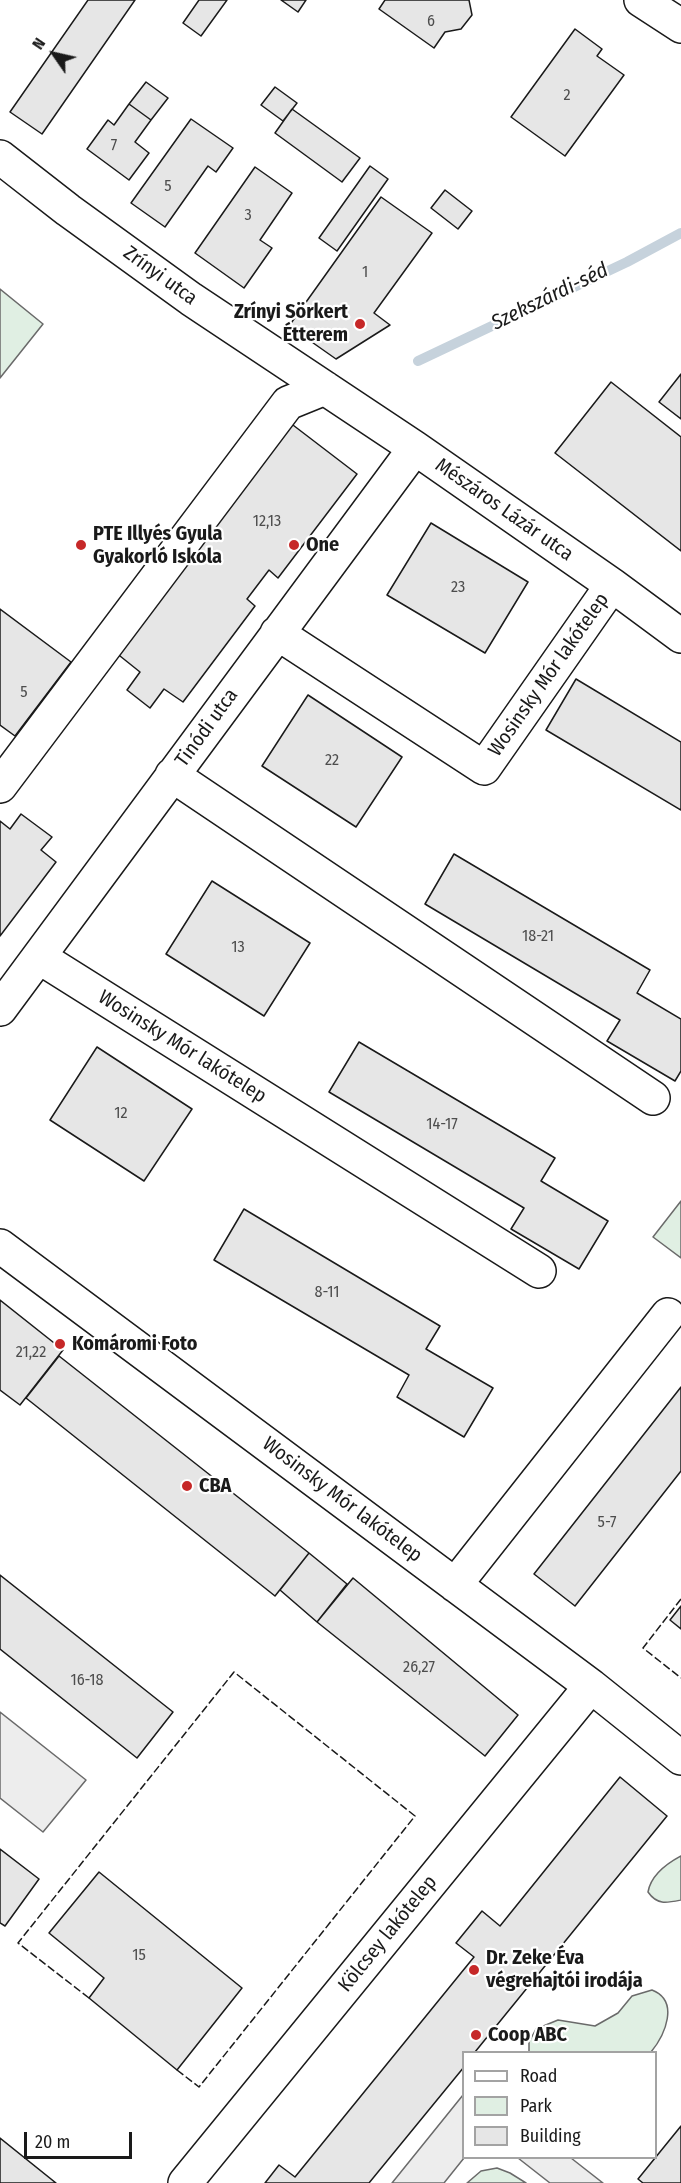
<!DOCTYPE html>
<html>
<head>
<meta charset="utf-8">
<style>
	body { margin:0 }
	#map { position:relative; width:681px; height:2183px; overflow:hidden; background:#fff; font-family:"Fira Sans Condensed",sans-serif }
	canvas { display:block }
	.legend { position:absolute; left:462px; top:2051px; width:195px; height:108px; box-sizing:border-box; background:#fff; border:2px solid #a3a3a3; margin:0; padding:8px 10px; list-style:none; font-size:18px; color:#1a1a1a }
	.legend li { display:flex; align-items:center; gap:12px; height:30px }
	.legend b { width:30px; border:2px solid #a3a3a3 }
	.north { position:absolute; left:24px; top:24px; width:60px; height:60px; -webkit-text-stroke:4px #fff; paint-order:stroke; rotate:304deg; font-size:16px; font-weight:700; line-height:24px; text-align:center; color:#1a1a1a }
	.north::after { content:''; display:block; margin:auto; width:21px; height:27px; background:#1a1a1a; clip-path:polygon(50% 0,100% 100%,50% 72%,0 100%) }
	.scale { position:absolute; left:24px; top:2132px; width:108px; height:27px; box-sizing:border-box; border:3px solid #1a1a1a; border-top:0; padding-left:8px; font-size:18px; line-height:21px; white-space:nowrap; color:#1a1a1a; -webkit-text-stroke:4px #fff; paint-order:stroke }
</style>
</head>
<body>
<div id="map">
<canvas width="681" height="2183"></canvas>
<ul class="legend">
<li><b style="height:8px;background:#fff"></b>Road</li>
<li><b style="height:16px;background:#e0efe3"></b>Park</li>
<li><b style="height:16px;background:#e6e6e6"></b>Building</li>
</ul>
<div class="north">N</div>
<div class="scale">20 m</div>
</div>
<script>
const ctx = document.querySelector('canvas').getContext('2d');
ctx.lineJoin = 'round';
function fill(path, color) { ctx.fillStyle = color; ctx.fill(path, 'evenodd'); }
function strokePath(path, color, width, dash) { ctx.strokeStyle = color; ctx.lineWidth = width; ctx.lineCap = dash ? 'butt' : 'round'; ctx.setLineDash(dash || []); ctx.stroke(path); }
function drawText(font, color, halo, rows, align = 'center') {
  ctx.font = font + ' "Fira Sans Condensed",sans-serif'; ctx.lineWidth = 4.5; ctx.setLineDash([]); ctx.textBaseline = 'middle'; ctx.strokeStyle = halo; ctx.fillStyle = color; for (const [text, x, y, turn = 0] of rows) {
    ctx.save(); ctx.translate(x, y); ctx.rotate((+turn || 0) * Math.PI / 180); ctx.textAlign = isNaN(turn) ? turn : align; if (halo) ctx.strokeText(text, 0, 0); ctx.fillText(text, 0, 0); ctx.restore();
  }
}
const green = new Path2D(`
	M0,289L43,324L0,378Z
	M681,1201V1258L653,1237Z
	M681,1856V1900C666,1903 657,1905 648,1892C651,1875 666,1864 681,1856Z
	M652,1990C680,2001 665,2035 651,2052H529V2042L536,2029L558,2020L595,2026L618,2013L632,1996Z
	M497,2168L510,2173L526,2183H467L481,2171Z`);
fill(green, '#e0efe3');
strokePath(green, '#6a6a6a', 1.5);
const parking = new Path2D(`
	M0,1712L86,1780L43,1832L0,1798Z
	M463,2095L464,2158L444,2183H392Z
	M518,2158H571L603,2183H550Z`);
fill(parking, '#ededed');
strokePath(parking, '#6a6a6a', 1.5);
strokePath(new Path2D(`
	M418,361L627,262L681,233`), '#c6d2dc', 10);
const building = new Path2D(`
	M88,0H135L42,134L10,112Z
	M199,0H227L201,36L183,23Z
	M281,0H306L298,12Z
	M385,0H469L472,15L461,29L445,32L434,48L379,9Z
	M575,29L602,49L597,56L624,75L565,156L511,117Z
	M146,82L168,98L151,120L129,104Z
	M275,87L297,103L283,121L261,105Z
	M129,104L151,120L135,142L149,153L129,180L87,149L108,120L114,125Z
	M292,109L360,158L342,182L275,133Z
	M191,119L233,148L216,172L208,166L165,227L131,203Z
	M370,166L388,179L337,251L319,238Z
	M255,167L292,193L260,240L272,248L244,288L195,253Z
	M445,190L472,211L458,229L431,208Z
	M381,197L432,233L374,313L390,325L336,359L289,326Z
	M681,374V419L659,402Z
	M611,382L681,437V551L555,453Z
	M289,422L357,474L278,578L269,570L247,599L255,606L183,702L164,689L150,708L127,690L140,672L115,652Z
	M431,523L528,582L485,653L387,595Z
	M0,609L71,662L15,736L0,725Z
	M576,679L681,742V810L546,730Z
	M308,695L402,757L356,827L262,766Z
	M21,814L52,837L41,850L56,862L0,936V821L10,829Z
	M454,854L650,970L637,993L681,1019V1071L675,1081L607,1041L620,1020L425,904Z
	M212,881L310,943L264,1016L166,954Z
	M359,1042L555,1158L541,1181L608,1221L579,1269L511,1229L524,1208L329,1092Z
	M97,1047L192,1109L144,1181L50,1120Z
	M244,1209L440,1326L426,1349L493,1388L464,1437L397,1397L409,1375L214,1260Z
	M0,1300L63,1350L20,1405L0,1390Z
	M59,1356L309,1553L275,1596L26,1398Z
	M681,1387V1471L575,1606L534,1574Z
	M309,1553L347,1584L317,1622L280,1590Z
	M0,1575L173,1712L137,1758L0,1649Z
	M353,1578L518,1715L485,1756L317,1622Z
	M681,1606V1629L670,1620Z
	M620,1777L667,1816L475,2052H464V2067L369,2183H265L279,2165L295,2177L474,1957L456,1943L482,1911L500,1926Z
	M0,1849L39,1879L5,1926L0,1923Z
	M99,1872L242,1988L177,2070L89,1998L104,1978L49,1933Z
	M681,2126V2183H643L638,2179Z
	M0,2138L56,2183H0Z`);
fill(building, '#e6e6e6');
strokePath(building, '#1a1a1a', 1.5);
const minor = new Path2D(`
	M641,0L681,26
	M0,157L68,210L191,299L415,448L612,585L681,636
	M277,633L484,768L612,585
	M172,775L653,1098
	M0,786L288,403L325,388
	M39,957L539,1271
	M0,1009L415,448
	M0,1246L591,1686L681,1758
	M455,1585L668,1315
	M185,2183L591,1686`);
strokePath(minor, '#1a1a1a', 36);
strokePath(minor, '#fff', 33);
strokePath(new Path2D(`
	M681,1599L643,1648L681,1678
	M89,1998L18,1943L234,1672L415,1816L199,2087L177,2070`), '#1a1a1a', 1.5, [8, 3]);
for (const [x, y, r, color] of [
	[360,324,6,"#c62828"],
	[81,545,6,"#c62828"],
	[294,545,6,"#c62828"],
	[60,1344,6,"#c62828"],
	[187,1486,6,"#c62828"],
	[474,1970,6,"#c62828"],
	[476,2035,6,"#c62828"]
]) { const dot = new Path2D(); dot.arc(x, y, r, 0, 2 * Math.PI); ctx.fillStyle = color; ctx.fill(dot); strokePath(dot, '#fff', 2); }
drawText('16px', '#4d4d4d', null, [
	["6",431,22],
	["2",567,96],
	["7",114,146],
	["5",168,187],
	["3",248,216],
	["1",365,273],
	["12,13",267,522],
	["23",458,588],
	["5",24,693],
	["22",332,761],
	["18-21",538,937],
	["13",238,948],
	["12",121,1114],
	["14-17",442,1125],
	["8-11",327,1293],
	["21,22",31,1353],
	["5-7",607,1523],
	["26,27",419,1668],
	["16-18",87,1681],
	["15",139,1956]
]);
drawText('20px', '#1a1a1a', '#fff', [
	["Zrínyi utca",160,276,36],
	["Mészáros Lázár utca",504,510,35],
	["Wosinsky Mór lakótelep",549,675,-55],
	["Tinódi utca",207,728,-54],
	["Wosinsky Mór lakótelep",182,1047,32],
	["Wosinsky Mór lakótelep",342,1500,37],
	["Kölcsey lakótelep",388,1934,-51]
]);
drawText('bold 20px', '#1a1a1a', '#fff', [
	["Zrínyi Sörkert",348,312,"right"],
	["Étterem",348,335,"right"],
	["PTE Illyés Gyula",93,534],
	["Gyakorló Iskola",93,557],
	["One",306,545],
	["Komáromi Foto",72,1344],
	["CBA",199,1486],
	["Dr. Zeke Éva",486,1958],
	["végrehajtói irodája",486,1981],
	["Coop ABC",488,2035]
], 'left');
drawText('italic 21px', '#1a1a1a', '#fff', [
	["Szekszárdi-séd",550,297,-26]
]);
</script>
</body>
</html>
